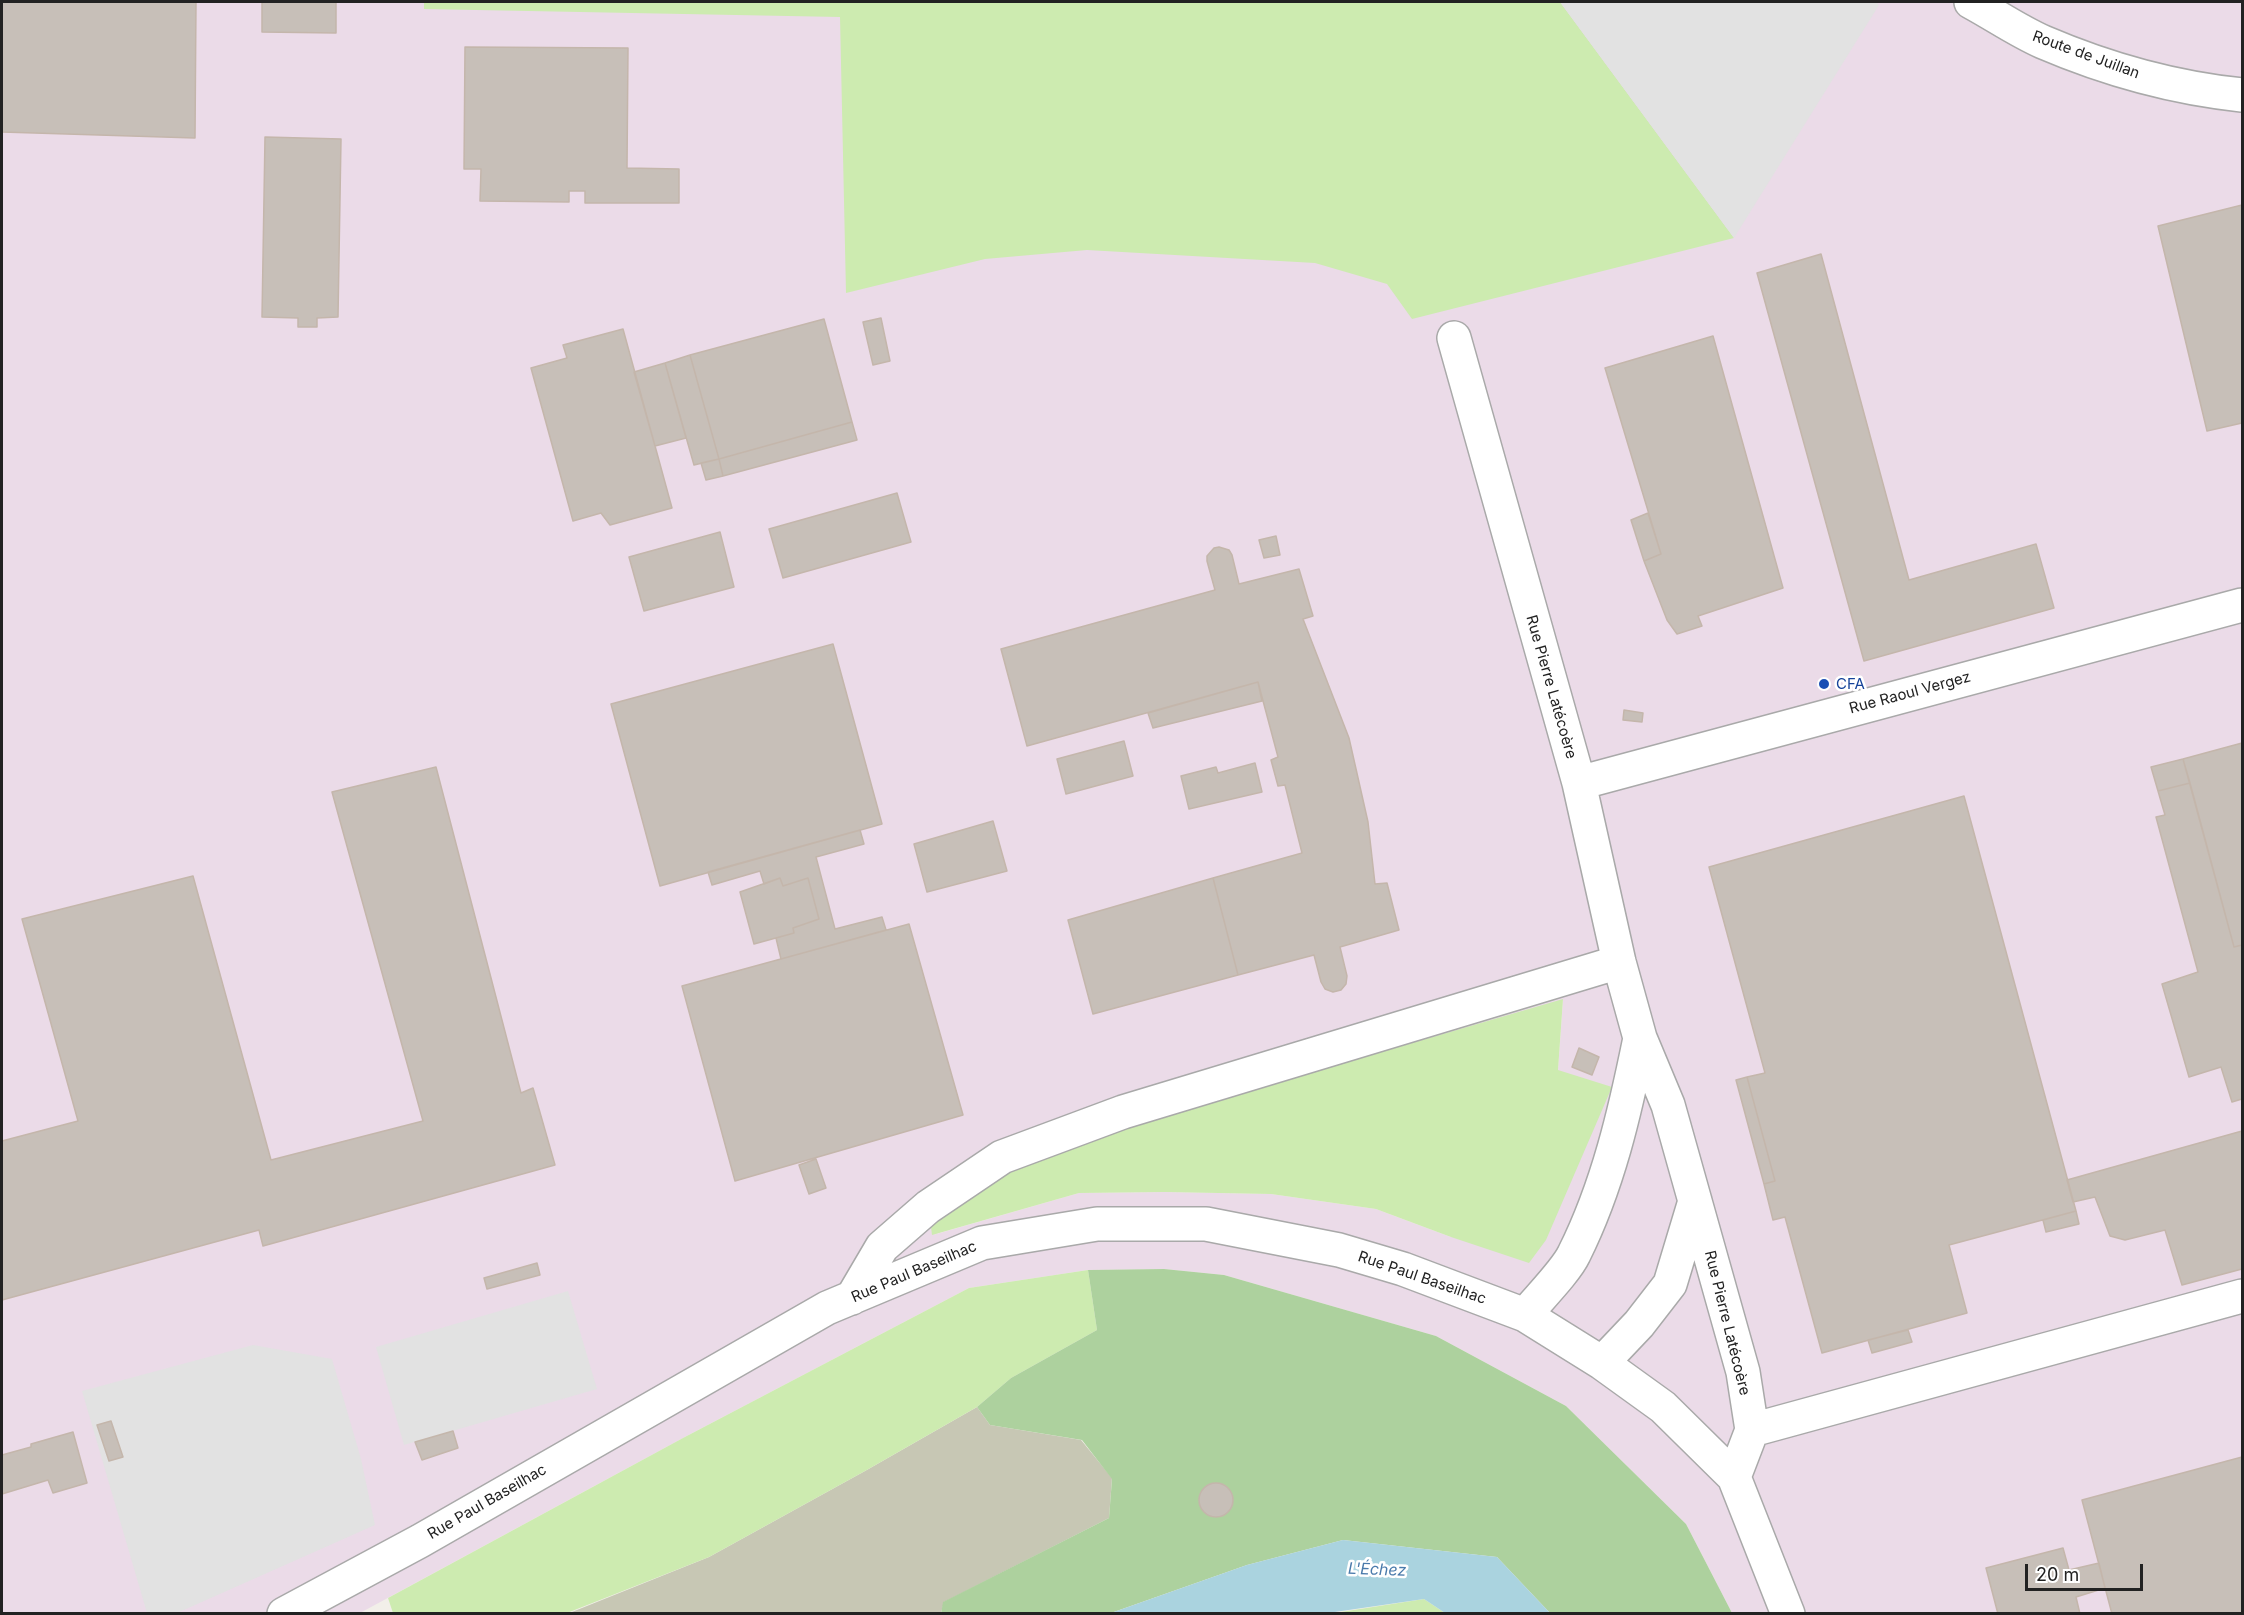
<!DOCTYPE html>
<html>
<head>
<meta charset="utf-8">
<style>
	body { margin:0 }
	#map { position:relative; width:2244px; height:1615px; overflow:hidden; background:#f2efe9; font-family:Inter,sans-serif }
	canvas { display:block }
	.frame { position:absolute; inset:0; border:3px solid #222; pointer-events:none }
	.scale { position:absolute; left:2025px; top:1564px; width:118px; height:27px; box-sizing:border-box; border:3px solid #222; border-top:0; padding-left:8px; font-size:18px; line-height:21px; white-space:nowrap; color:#222; -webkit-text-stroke:4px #fff; paint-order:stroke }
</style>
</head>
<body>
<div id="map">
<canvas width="2244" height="1615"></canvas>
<div class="frame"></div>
<div class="scale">20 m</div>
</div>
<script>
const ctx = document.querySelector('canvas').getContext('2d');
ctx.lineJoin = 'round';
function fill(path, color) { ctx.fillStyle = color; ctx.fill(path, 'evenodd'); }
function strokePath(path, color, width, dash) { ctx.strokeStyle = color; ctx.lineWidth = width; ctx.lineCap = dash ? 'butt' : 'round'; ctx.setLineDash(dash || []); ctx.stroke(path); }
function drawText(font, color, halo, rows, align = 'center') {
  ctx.font = font + ' Inter,sans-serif'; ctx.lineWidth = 5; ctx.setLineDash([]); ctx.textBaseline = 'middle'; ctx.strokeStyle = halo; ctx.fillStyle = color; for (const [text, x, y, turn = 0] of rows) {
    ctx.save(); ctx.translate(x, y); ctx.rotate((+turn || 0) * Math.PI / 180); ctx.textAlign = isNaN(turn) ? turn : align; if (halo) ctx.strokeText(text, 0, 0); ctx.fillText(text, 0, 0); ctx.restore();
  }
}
fill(new Path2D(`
	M2,2H2242V1613H1732L1686,1524L1566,1406L1436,1336L1224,1275L1164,1269L1088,1270L969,1288L683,1438L360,1613L2,1614ZM1563,1000L1558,1070L1451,1237L1376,1209L1271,1194L1165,1192L1079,1193L933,1235Z`), '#ebdbe8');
fill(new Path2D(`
	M977,1407L990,1425L1081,1440L1112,1478L1109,1518L944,1602L941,1613L567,1614L709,1557L865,1471Z`), '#c7c7b4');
fill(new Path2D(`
	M424,2H1560L1734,238L1412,319L1387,284L1315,263L1087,250L985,259L846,293L840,17L424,9Z
	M1563,999L1558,1070L1612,1087L1546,1240L1529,1263L1451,1237L1376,1209L1271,1194L1165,1192L1079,1193L932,1235L930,1219L1006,1169L1110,1131Z
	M1088,1270L1097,1330L1011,1378L977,1407L865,1471L709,1557L567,1613H393L388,1598L683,1438L969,1288Z
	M1424,1599L1445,1613L1328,1614Z`), '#cdebb0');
fill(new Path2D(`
	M1164,1269L1224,1275L1436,1336L1566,1406L1686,1524L1732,1613H1550L1497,1557L1343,1540L1247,1565L1111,1613L941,1614L943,1602L1109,1518L1112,1479L1082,1440L990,1425L977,1407L1011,1378L1097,1330L1088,1270Z`), '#add19e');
fill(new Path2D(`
	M1560,2H1876L1879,5L1734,238Z
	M568,1291L597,1389L404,1445L376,1347Z
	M253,1345L332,1359L361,1459L375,1525L177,1613H147L82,1391Z`), '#e2e2e2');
fill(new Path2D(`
	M1343,1540L1497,1557L1550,1613H1445L1424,1599L1328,1613H1111L1247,1565Z`), '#aad3df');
const building = new Path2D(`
	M2,2H196L195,138L2,132Z
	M262,2H336V33L262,32Z
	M465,47L628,48L627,168L679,169V203H585V191H569V202L480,201L481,169H464Z
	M265,137L341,139L338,317L317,318V327H298V318L262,317Z
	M2242,205V423L2207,431L2158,226Z
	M1821,254L1909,580L2036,544L2054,608L1864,661L1757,273Z
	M881,318L890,361L873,365L863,322Z
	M824,319L852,422L719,459L690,355Z
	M623,329L672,508L610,525L601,513L573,521L531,368L567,358L563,345Z
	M1713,336L1783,588L1698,616L1702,626L1677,634L1667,620L1644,561L1661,554L1605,368Z
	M690,355L719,459L694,465L665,363Z
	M665,363L686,438L655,446L634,372Z
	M852,422L857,440L723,476L719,459Z
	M719,459L723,476L706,480L701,463Z
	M897,493L911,542L783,578L769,529Z
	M1648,513L1661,554L1644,561L1631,520Z
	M720,532L734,587L644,611L629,557Z
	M1276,536L1280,555L1264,558L1259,540Z
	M1219,547L1229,550L1232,555L1239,584L1299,569L1313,616L1303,619L1349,738L1368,822L1375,884L1387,883L1399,930L1340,947L1347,976L1346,984L1341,990L1333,992L1325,989L1321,982L1314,955L1238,975L1213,878L1302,853L1285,785L1278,786L1271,760L1278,757L1258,682L1027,746L1001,649L1215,590L1207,561V556L1214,548Z
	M833,644L882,824L660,886L611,704Z
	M1258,682L1262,701L1153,728L1148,713Z
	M1624,710L1643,713L1642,722L1623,720Z
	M1124,741L1133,776L1066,794L1057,759Z
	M2242,743V945L2234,947L2183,759Z
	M2183,759L2190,783L2158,791L2151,767Z
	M1255,763L1262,792L1189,809L1181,776L1216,767L1218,773Z
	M436,767L521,1093L533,1088L555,1165L263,1246L259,1230L2,1300V1141L78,1121L22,919L193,876L271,1160L423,1121L332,792Z
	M2190,783L2234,947L2242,945V1099L2232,1102L2221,1067L2189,1077L2162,984L2198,972L2156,817L2165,815L2158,791Z
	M1964,796L2076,1211L1949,1245L1967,1313L1822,1353L1785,1217L1773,1220L1764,1184L1775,1181L1747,1077L1765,1073L1709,867Z
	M993,821L1007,871L927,892L914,844Z
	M860,830L864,844L816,857L835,929L882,917L886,930L781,959L776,938L794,933L793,928L819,919L808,878L783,886L780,878L764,884L760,871L712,885L708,872Z
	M780,878L783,886L808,878L819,919L793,928L794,933L754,944L740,892Z
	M1213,878L1238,975L1093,1014L1068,920Z
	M909,924L963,1115L735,1181L682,986Z
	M1579,1048L1599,1057L1592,1075L1572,1067Z
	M1747,1077L1775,1181L1764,1184L1736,1080Z
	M2242,1131V1269L2182,1285L2165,1230L2125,1240L2110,1236L2095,1197L2073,1202L2067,1180Z
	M816,1159L826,1188L809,1194L799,1165Z
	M2076,1211L2079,1224L2046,1232L2043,1220Z
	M537,1263L540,1275L487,1289L484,1278Z
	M1908,1330L1912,1342L1872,1353L1868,1340Z
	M111,1421L123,1457L109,1461L97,1425Z
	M453,1431L458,1448L422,1460L415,1442Z
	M73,1432L87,1483L53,1493L48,1480L2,1494V1455L31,1447V1444Z
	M2242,1457V1614H2112L2082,1500Z
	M1199 1500a17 17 0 1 1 34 0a17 17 0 1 1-34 0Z
	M2063,1548L2069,1570L2099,1563L2105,1588L2076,1597L2080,1614H1998L1986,1568Z`);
fill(building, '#c7bfb8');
strokePath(building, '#c4b6ab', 1.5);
const minor = new Path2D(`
	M1971,2C1995,15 2018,31 2043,42C2106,69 2175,88 2242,95
	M1454,338L1579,783L1619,962L1640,1038L1668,1105L1743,1372L1752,1430L1734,1477L1788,1614
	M1579,783L2242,605
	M852,1298L882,1247L928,1207L1002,1157L1123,1112L1619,962
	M1525,1315C1538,1299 1566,1271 1574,1254C1608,1186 1625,1112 1640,1038
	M1602,1363L1639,1324L1670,1284L1695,1201
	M1752,1430L2242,1296
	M284,1614L420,1541L827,1308L982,1243L1097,1224H1206L1339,1250L1403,1269L1525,1315L1602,1363L1663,1407L1734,1477`);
strokePath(minor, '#a9a9a9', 36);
strokePath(minor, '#fff', 33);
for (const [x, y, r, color] of [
	[1824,684,6,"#1a4fb4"]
]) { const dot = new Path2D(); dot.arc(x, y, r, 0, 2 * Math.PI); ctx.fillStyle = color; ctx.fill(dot); strokePath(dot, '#fff', 2); }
drawText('15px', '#222', '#fff', [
	["Route de Juillan",2086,55,20],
	["Rue Pierre Latécoère",1551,687,74],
	["Rue Raoul Vergez",1910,693,-15],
	["Rue Paul Baseilhac",914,1272,-23],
	["Rue Paul Baseilhac",1422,1278,19],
	["Rue Pierre Latécoère",1727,1323,76],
	["Rue Paul Baseilhac",487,1502,-30]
]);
drawText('15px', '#164399', '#fff', [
	["CFA",1836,684]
], 'left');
drawText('italic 16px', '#4a7aab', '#fff', [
	["L'Échez",1377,1570,2]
]);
</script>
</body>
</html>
